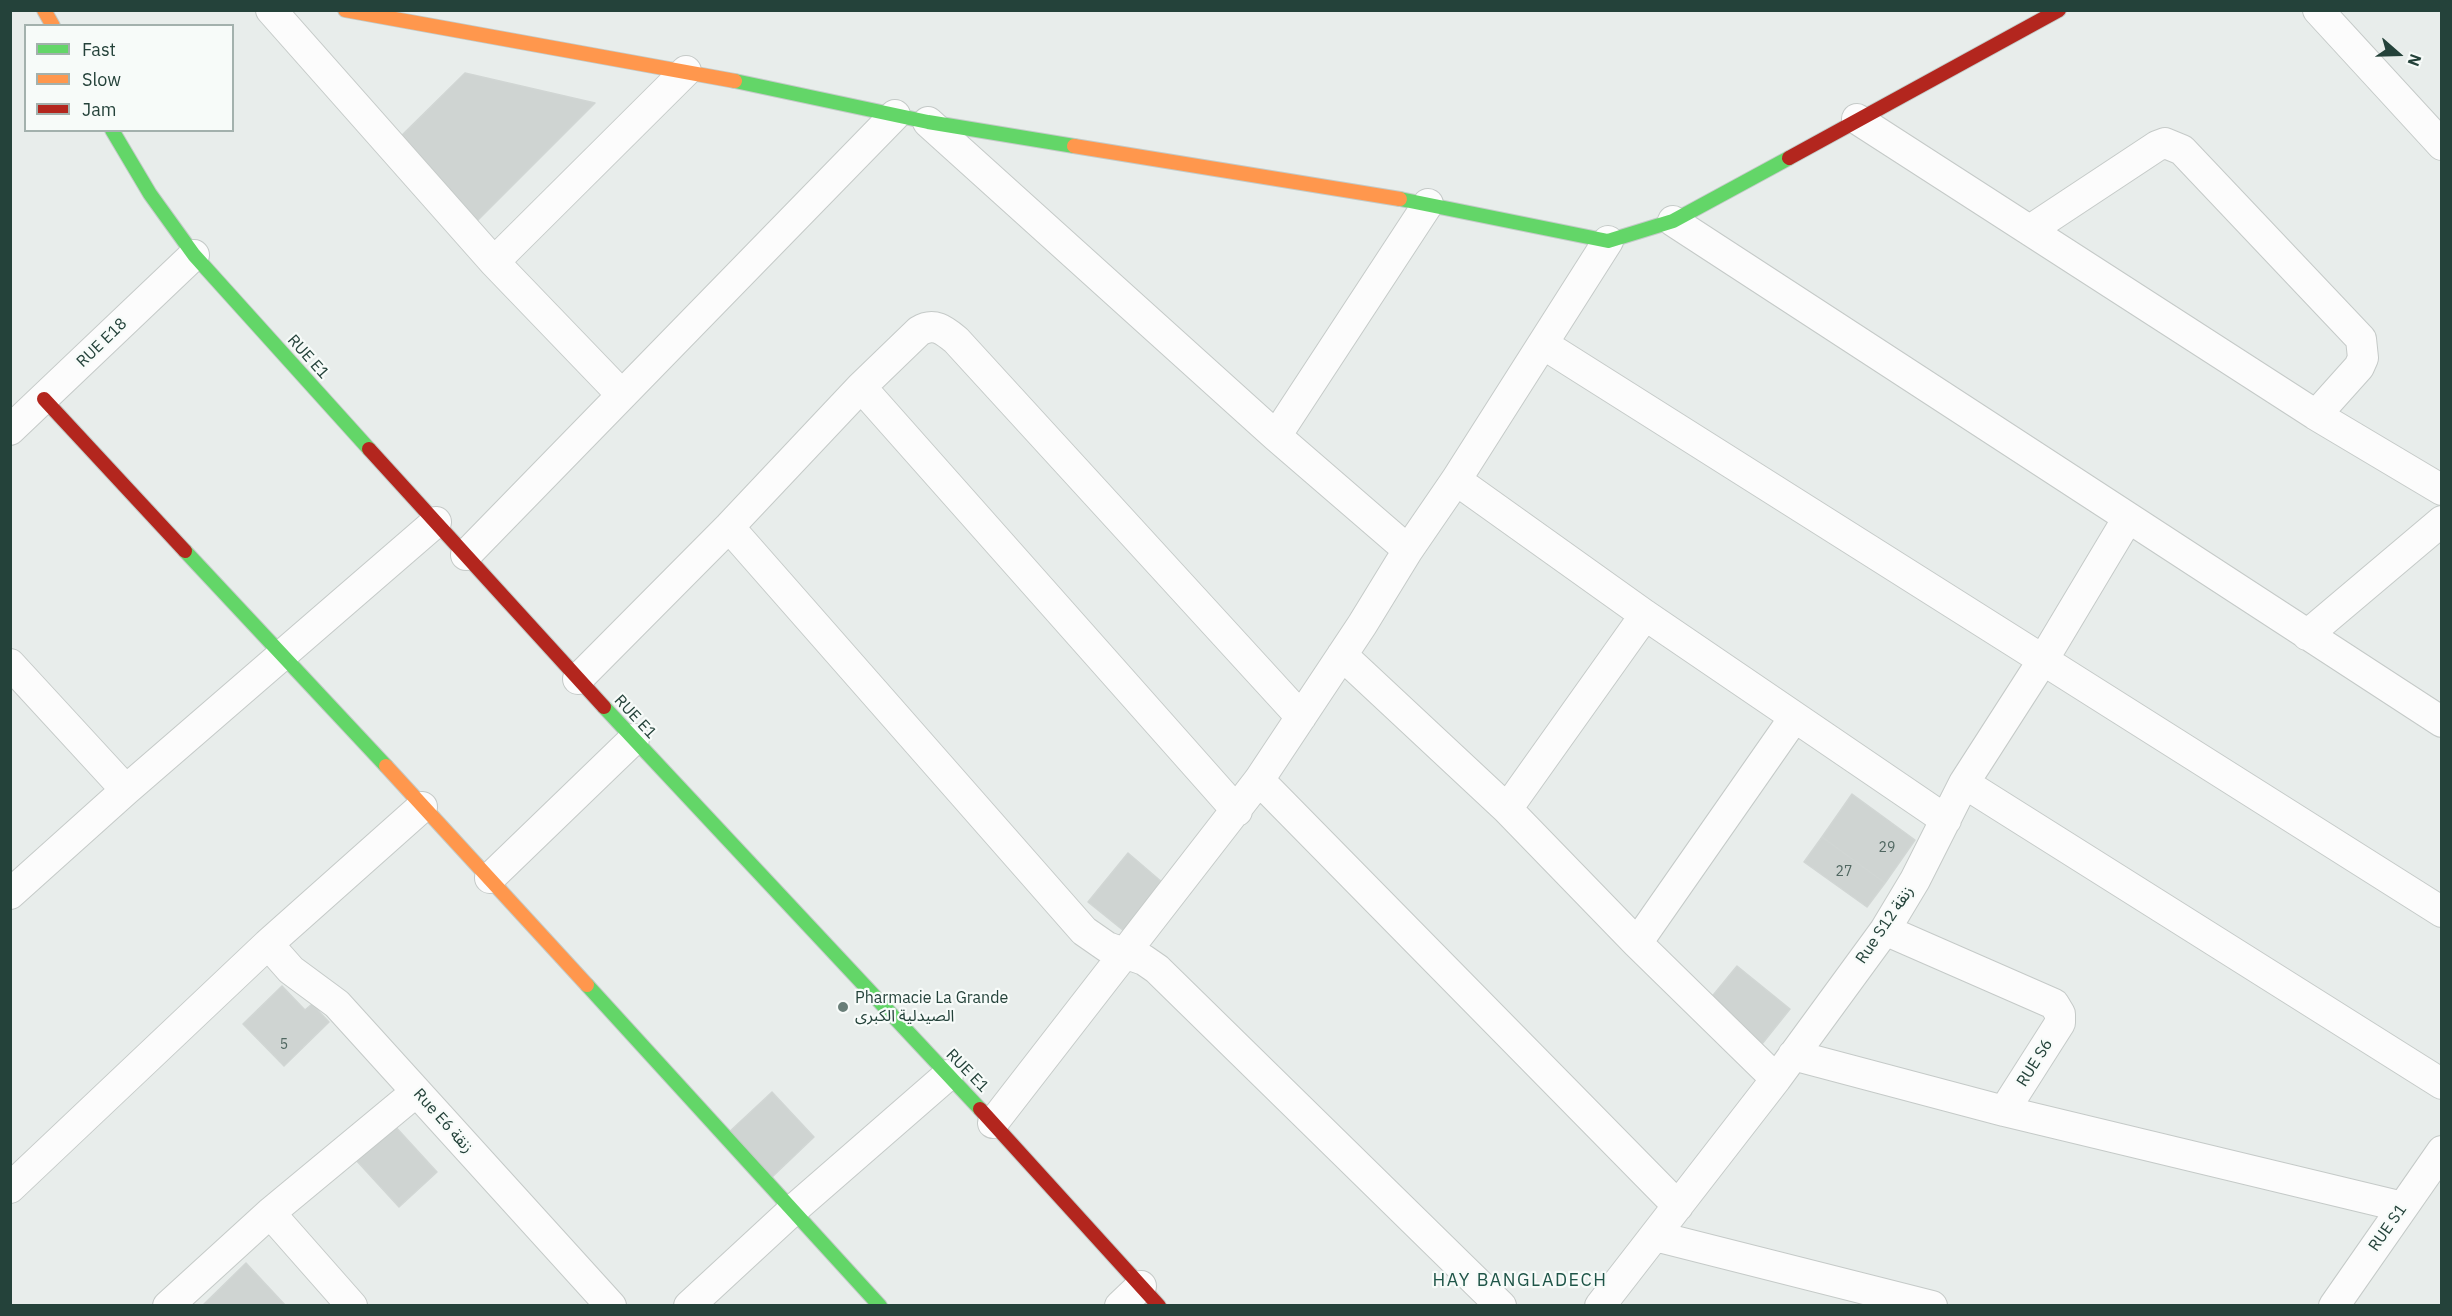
<!DOCTYPE html>
<html>
<head>
<meta charset="utf-8">
<style>
	body { margin:0 }
	#map { position:relative; width:2452px; height:1316px; overflow:hidden; background:#e8edeb; font-family:"IBM Plex Sans",sans-serif }
	canvas { display:block }
	.frame { position:absolute; inset:0; border:12px solid #24423a; pointer-events:none }
	.legend { position:absolute; left:24px; top:24px; width:210px; height:108px; box-sizing:border-box; background:#f7fbf9; border:2px solid #a3b1ad; margin:0; padding:8px 10px; list-style:none; font-size:18px; color:#24423a }
	.legend li { display:flex; align-items:center; gap:12px; height:30px }
	.legend b { width:30px; border:2px solid #a3b1ad }
	.north { position:absolute; left:2368px; top:24px; width:60px; height:60px; -webkit-text-stroke:4px #f7fbf9; paint-order:stroke; rotate:110deg; font-size:16px; font-weight:700; line-height:24px; text-align:center; color:#24423a }
	.north::after { content:''; display:block; margin:auto; width:21px; height:27px; background:#24423a; clip-path:polygon(50% 0,100% 100%,50% 72%,0 100%) }
</style>
</head>
<body>
<div id="map">
<canvas width="2452" height="1316"></canvas>
<div class="frame"></div>
<ul class="legend">
<li><b style="height:8px;background:#63d668"></b>Fast</li>
<li><b style="height:8px;background:#ff974d"></b>Slow</li>
<li><b style="height:8px;background:#b3261e"></b>Jam</li>
</ul>
<div class="north">N</div>
</div>
<script>
const ctx = document.querySelector('canvas').getContext('2d');
ctx.lineJoin = 'round';
function fill(path, color) { ctx.fillStyle = color; ctx.fill(path, 'evenodd'); }
function strokePath(path, color, width, dash) { ctx.strokeStyle = color; ctx.lineWidth = width; ctx.lineCap = dash ? 'butt' : 'round'; ctx.setLineDash(dash || []); ctx.stroke(path); }
function drawText(font, color, halo, rows, align = 'center') {
  ctx.font = font + ' "IBM Plex Sans","Noto Sans Arabic",sans-serif'; ctx.lineWidth = 4.5; ctx.setLineDash([]); ctx.textBaseline = 'middle'; ctx.strokeStyle = halo; ctx.fillStyle = color; for (const [text, x, y, turn = 0] of rows) {
    ctx.save(); ctx.translate(x, y); ctx.rotate((+turn || 0) * Math.PI / 180); ctx.textAlign = isNaN(turn) ? turn : align; if (halo) ctx.strokeText(text, 0, 0); ctx.fillText(text, 0, 0); ctx.restore();
  }
}
const building = new Path2D(`
	M465,73L595,103L476,222L396,141Z
	M1852,794L1915,840L1885,883L1822,837Z
	M1822,837L1885,883L1867,907L1804,862Z
	M1128,853L1163,883L1124,931L1088,902Z
	M1737,966L1790,1009L1758,1049L1705,1005Z
	M282,986L305,1010L312,1004L329,1022L284,1066L243,1024Z
	M772,1092L814,1137L770,1179L727,1134Z
	M393,1124L437,1172L399,1207L355,1159Z
	M246,1263L286,1306H202Z`);
fill(building, '#cfd4d2');
strokePath(building, '#d1d6d4', 1.5);
const street = new Path2D(`
	M271,10L494,262L622,395
	M2318,10L2442,145
	M1857,119L2316,415L2442,490
	M928,122L1276,436L1408,550
	M1673,221L2442,722
	M2030,230L2157,146L2165,143L2182,150L2361,339L2363,358L2359,367L2316,415
	M494,262L686,71
	M1543,344L2442,912
	M861,387L1237,811
	M10,430L194,255
	M1276,436L1428,204
	M1456,480L1645,615L1946,820
	M729,527L1084,931L1107,947L1144,960L1157,969L1501,1306
	M466,555L895,115
	M2307,635L2442,521
	M1342,655L1507,809L1637,943L1776,1079
	M10,664L126,790
	M578,679L729,527L861,387L919,331C934,322 944,330 956,340L1301,717
	M1259,780L1678,1206
	M1964,783L2442,1084
	M1507,809L1645,615
	M490,878L634,739
	M10,894L126,790L436,522
	M1885,930L2054,1004L2060,1014V1023L2004,1111
	M1637,943L1794,718
	M268,944L291,970L337,1004L611,1306
	M1793,1055L2004,1111L2403,1207
	M993,1123L1259,780L1362,625L1408,550L1456,480L1608,241
	M10,1188L268,944L422,807
	M270,1213L352,1306
	M1655,1236L1932,1306
	M168,1306L270,1213L416,1092
	M689,1306L794,1209L948,1075
	M1120,1306L1141,1286
	M1600,1306L1776,1079L1885,930L1915,880L1964,783L2043,660L2128,518
	M2334,1306L2442,1151`);
const fast = new Path2D(`
	M735,81L928,122L1074,146
	M112,130L150,194L194,255L369,449
	M1400,199L1608,241L1673,221L1789,158
	M185,551L386,766
	M604,707L980,1109
	M587,985L880,1306`);
const slow = new Path2D(`
	M44,10L53,26
	M345,10L735,81
	M1074,146L1400,199
	M386,766L587,985`);
const jam = new Path2D(`
	M1789,158L2059,10
	M44,399L185,551
	M369,449L604,707
	M980,1109L1159,1306`);
strokePath(street, '#c5cac8', 32);
strokePath(fast, '#c3cbc8', 16);
strokePath(slow, '#c3cbc8', 16);
strokePath(jam, '#c3cbc8', 16);
strokePath(street, '#fcfcfc', 30);
strokePath(fast, '#63d668', 14);
strokePath(slow, '#ff974d', 14);
strokePath(jam, '#b3261e', 14);
for (const [x, y, r, color] of [
	[843,1007,6,"#697e78"]
]) { const dot = new Path2D(); dot.arc(x, y, r, 0, 2 * Math.PI); ctx.fillStyle = color; ctx.fill(dot); strokePath(dot, '#f7fbf9', 2); }
drawText('14px', '#506761', null, [
	["29",1887,848],
	["27",1844,872],
	["5",284,1045]
]);
drawText('16px', '#24423a', '#f7fbf9', [
	["RUE E18",102,343,-44],
	["RUE E1",308,357,48],
	["RUE E1",635,717,47],
	["Rue S12 زنقة",1885,925,-56],
	["RUE S6",2035,1063,-58],
	["RUE E1",967,1071,46],
	["Rue E6 زنقة",443,1121,48],
	["RUE S1",2388,1228,-55]
]);
drawText('16px', '#24423a', '#f7fbf9', [
	["Pharmacie La Grande",855,998],
	["الصيدلية الكبرى",855,1016]
], 'left');
ctx.letterSpacing = '1.5px';
drawText('18px', '#1f5548', '#f7fbf9', [
	["HAY BANGLADECH",1520,1281]
]);
ctx.letterSpacing = '0px';
</script>
</body>
</html>
